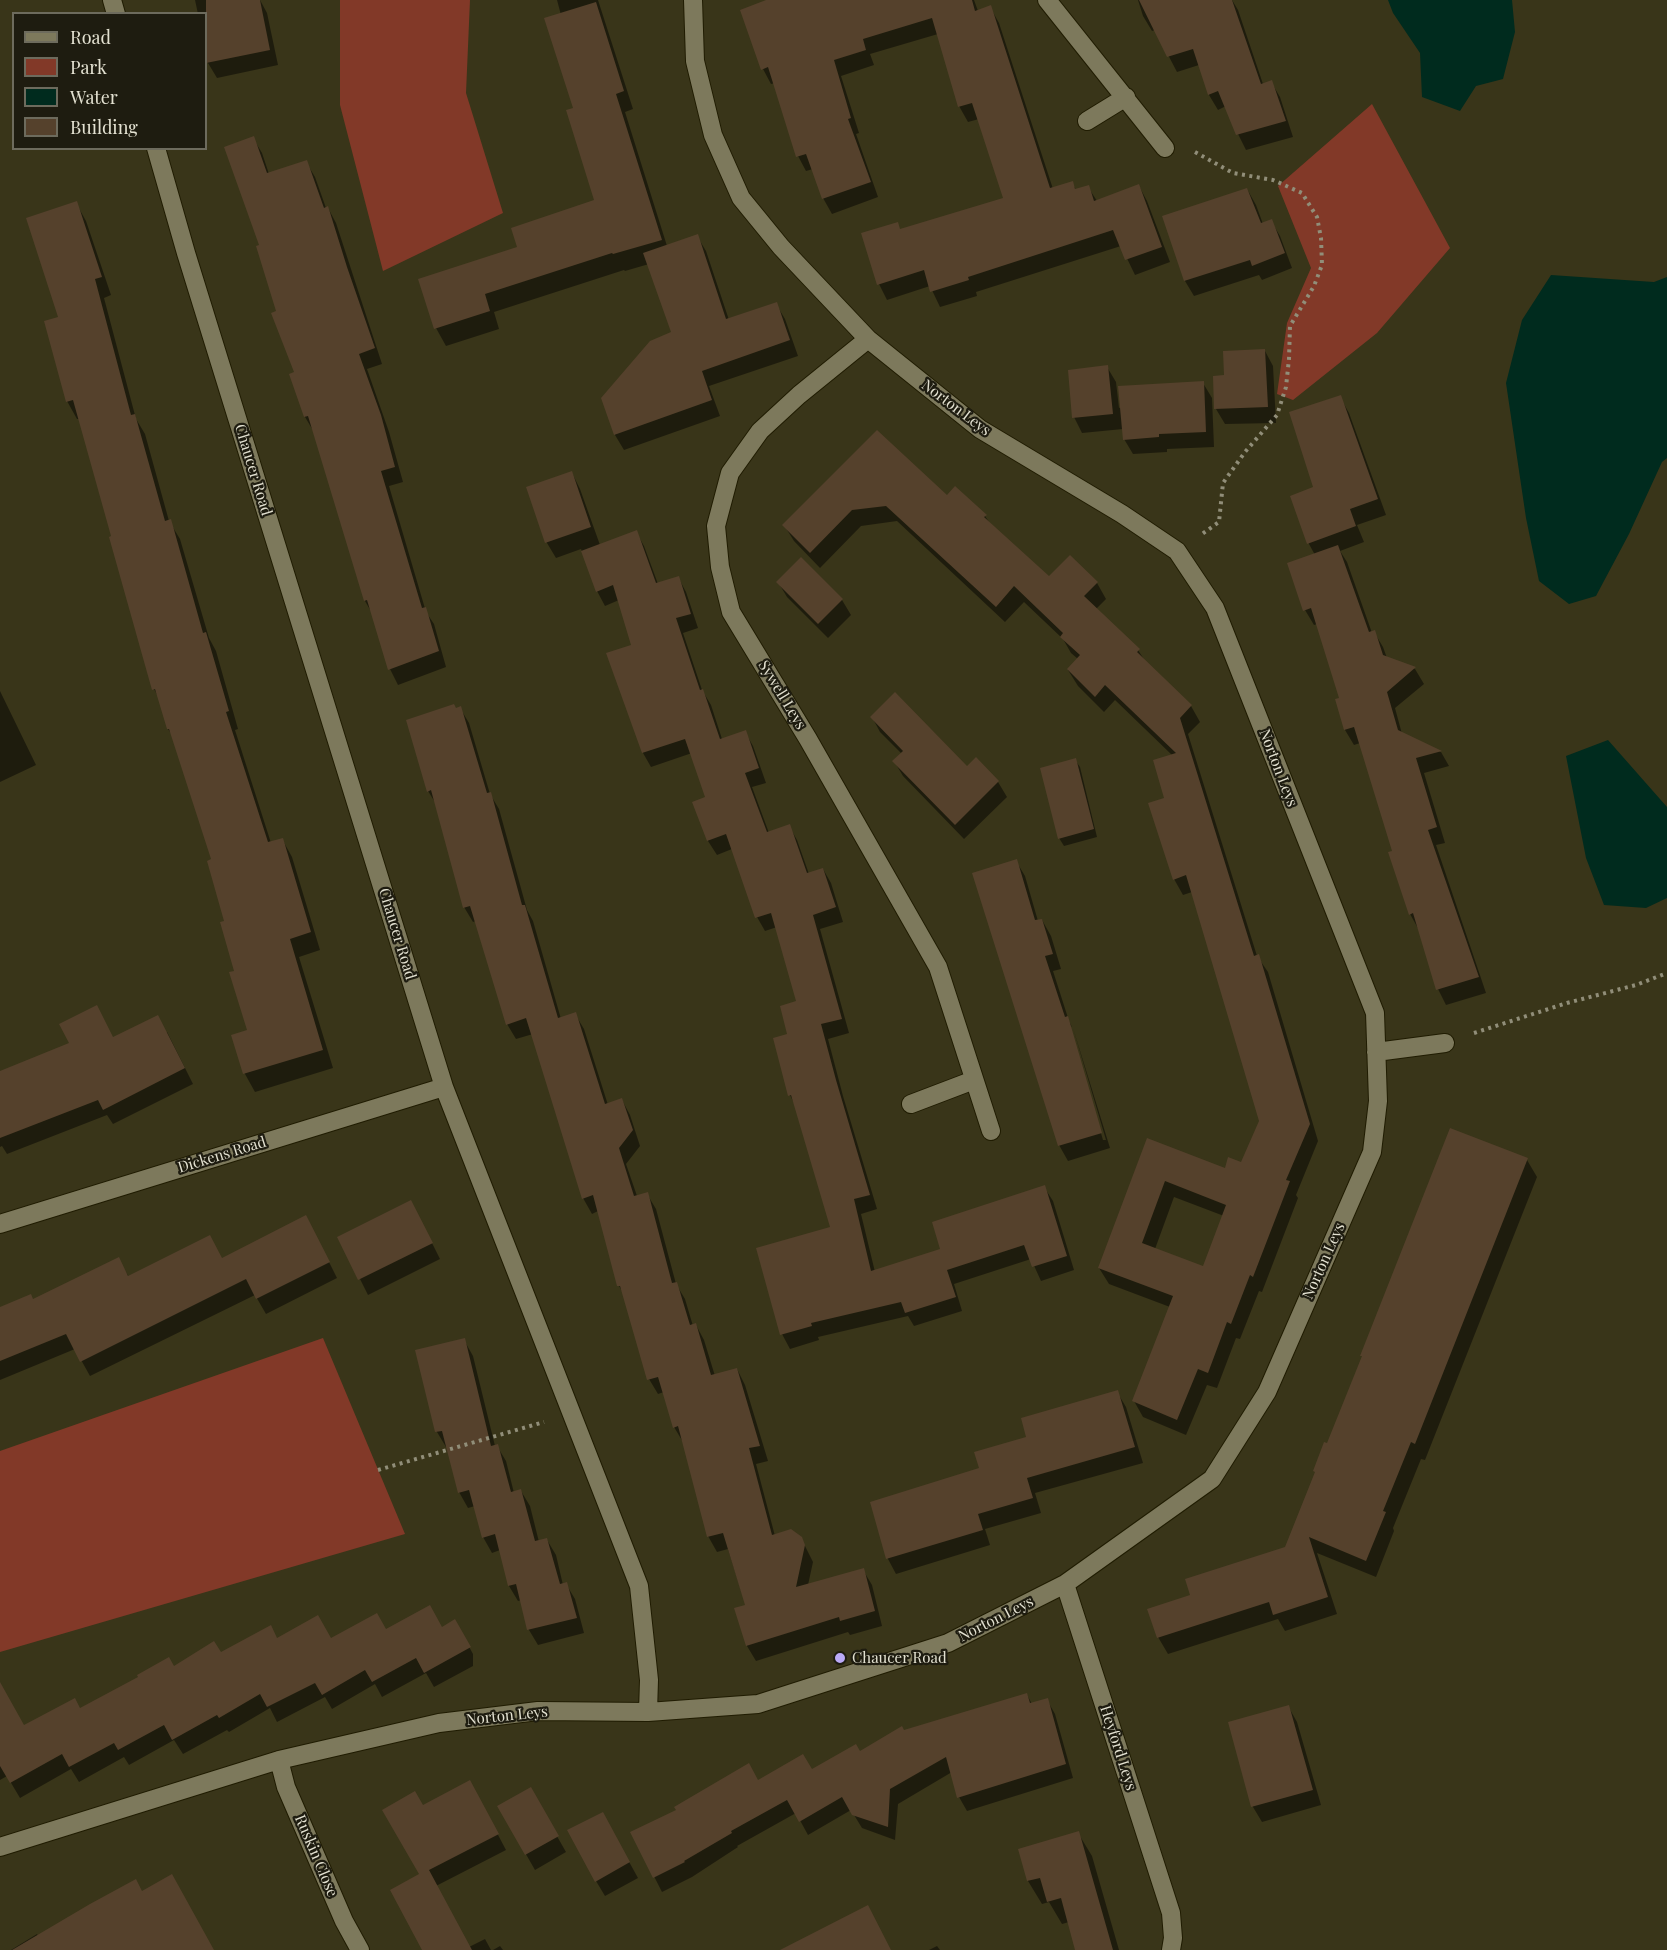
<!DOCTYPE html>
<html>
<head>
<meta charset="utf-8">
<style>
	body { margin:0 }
	#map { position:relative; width:1667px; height:1950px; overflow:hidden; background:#393519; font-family:"Playfair Display",serif }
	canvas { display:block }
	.legend { position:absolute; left:12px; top:12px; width:195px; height:138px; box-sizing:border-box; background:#1e1c10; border:2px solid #6d6b5d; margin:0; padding:8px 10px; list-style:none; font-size:18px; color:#e3e1d1 }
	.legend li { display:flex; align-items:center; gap:12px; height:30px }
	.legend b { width:30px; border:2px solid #6d6b5d }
</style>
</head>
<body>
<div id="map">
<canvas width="1667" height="1950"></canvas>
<ul class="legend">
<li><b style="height:8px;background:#7d795c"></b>Road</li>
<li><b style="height:16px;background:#823928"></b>Park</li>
<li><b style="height:16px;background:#002b1e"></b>Water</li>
<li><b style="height:16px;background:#55412c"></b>Building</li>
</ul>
</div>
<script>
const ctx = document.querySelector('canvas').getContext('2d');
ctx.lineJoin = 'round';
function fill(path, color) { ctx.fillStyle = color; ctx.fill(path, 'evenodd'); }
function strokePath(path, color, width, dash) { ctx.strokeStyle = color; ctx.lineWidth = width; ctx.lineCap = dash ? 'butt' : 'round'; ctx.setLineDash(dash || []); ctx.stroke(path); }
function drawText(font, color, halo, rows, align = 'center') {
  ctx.font = font + ' "Playfair Display",serif'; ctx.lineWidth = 4.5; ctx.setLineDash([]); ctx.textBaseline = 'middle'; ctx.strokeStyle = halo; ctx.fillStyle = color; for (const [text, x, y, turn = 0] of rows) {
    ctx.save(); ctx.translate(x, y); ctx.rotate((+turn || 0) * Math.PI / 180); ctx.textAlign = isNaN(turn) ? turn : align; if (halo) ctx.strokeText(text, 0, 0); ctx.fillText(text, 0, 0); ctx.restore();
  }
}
fill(new Path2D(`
	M340,0H470L466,93L503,213L383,271L340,105Z
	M1372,104L1450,248L1377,333L1293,400L1277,394L1287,323L1311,268L1278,186Z
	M323,1338L405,1534L0,1652V1451Z`), '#823928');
fill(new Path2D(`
	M1388,0H1512L1515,32L1503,79L1476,86L1460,111L1422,97L1420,53L1393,13Z
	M1551,275L1654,282L1667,277V458L1662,462L1629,534L1596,596L1569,604L1539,581L1526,518L1506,383L1522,320Z
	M1608,740L1667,807V898L1646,908L1604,905L1586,858L1566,756Z`), '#002b1e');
fill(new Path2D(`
	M195,0H260L267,13L278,65L217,78L208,63L206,52V14H198Z
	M557,0H598L633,109L625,112L667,246L697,236L706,251L729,320L776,304L785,319L798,356L709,386L720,416L624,450L615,435L603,399L673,333L649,264L625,271L624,270L494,312L499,329L446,346L436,328L519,248L596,201L575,109L561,15Z
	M771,0H974L978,11L990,7L999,23L1053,189L1072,183L1076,190L1088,187L1097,201L1139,186L1147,201L1170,262L1135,275L1121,246L976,292L977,296L940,307L930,286L887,300L879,284L901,230L1005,199L979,119L968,122L959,106L938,34L870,54L874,65L841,76L859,133L856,134L878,197L832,214L823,198L813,169L806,171L798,156L775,83L771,84L763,69Z
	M1138,0H1232L1238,10L1263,84L1271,82L1280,97L1293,137L1246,150L1238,134L1226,106L1218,110L1209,95L1199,65L1177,72L1155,30L1152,31L1143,16Z
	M253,138L262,153L269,174L306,162L315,177L326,208H328L336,223L382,364L367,369L389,432L403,482L389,486L426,612L434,624L446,667L398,685L390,669L372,613L365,601L314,432L305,417L291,375L296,373L261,246Z
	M1247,189L1256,205L1263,224L1271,221L1280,236L1292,268L1262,280L1259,275L1194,296L1185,281L1164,217Z
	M76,203L86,221L111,295L104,298L136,419L145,434L169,521L180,539L209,638L216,651L238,729L235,730L271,843L282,839L292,857L320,950L299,957L333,1068L255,1092L245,1074L233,1036L249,1032L213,860L174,738L168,729L160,700L154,689L80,419H77L67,401L60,318Z
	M1265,351L1273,366L1276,423L1225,424L1216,409L1225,377Z
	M1107,367L1116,382L1119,408L1203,383L1212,398L1214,447L1167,449V452L1133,454L1124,439L1123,429L1082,433L1074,417Z
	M1340,397L1349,413L1386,515L1357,525L1364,542L1340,551L1347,562L1372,633L1374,632L1383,647L1387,658L1415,669L1424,684L1395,708L1402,734L1441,752L1449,766L1424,773L1445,843L1436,845L1486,993L1446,1005L1438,989L1419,930L1410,914L1394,852L1360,743L1354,745L1345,730L1337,700L1340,699L1317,624L1314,625L1305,610L1315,555L1309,544L1292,497L1315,488Z
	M877,432L947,497L985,516L991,525L1049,578L1097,583L1106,599L1095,610L1138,650L1145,661L1191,706L1200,722L1188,734L1257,956L1268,972L1318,1141L1296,1195L1298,1198L1262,1292L1259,1291L1240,1339L1236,1338L1217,1388L1207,1385L1186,1435L1143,1417L1134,1401L1170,1307L1109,1284L1099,1268L1147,1140L1225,1170L1242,1164L1260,1121L1192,892L1183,895L1174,879L1173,756L1115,700L1104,712L1078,686L1068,670L1078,659L1071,653L1063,639L1024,602L1005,622L897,521L861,526L820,568L794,541L784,525ZM1174,1197L1224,1216L1204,1268L1155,1249Z
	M572,473L580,489L600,545L636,532L644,546L658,584L678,577L686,592L698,628L683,633L702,690L711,705L722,739L745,732L753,746L766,783L752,787L769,833L789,826L797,840L809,874L823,869L831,883L843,922L820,929L849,1033L828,1039L843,1096L877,1209L861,1214L875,1272L942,1250L1044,1187L1053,1201L1074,1270L1041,1281L1031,1259L954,1284L962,1311L914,1326L908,1316L818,1337L819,1340L790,1349L782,1334L832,1228L795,1105L790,1095L789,1035L798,1002L777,927L765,931L757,917L732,849L717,855L708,841L694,803L707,798L692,753L651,767L643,753L633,646L619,600L605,606L597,591L581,549L556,558L547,543L528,488Z
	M778,582L842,600L851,615L828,638L787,597Z
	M0,691L36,765L0,782Z
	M460,708L469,723L490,794L499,809L527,910L533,921L561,1019L575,1014L584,1029L608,1105L622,1100L630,1115L640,1146L626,1164L637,1196L647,1194L656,1209L676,1284L685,1299L693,1326L696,1325L704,1340L715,1376L737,1369L745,1385L768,1461L756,1464L775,1536L801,1538L813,1562L808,1585L863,1570L872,1585L882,1626L850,1635L848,1632L756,1661L747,1646L746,1606L728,1549L717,1552L708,1536L683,1442L674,1427L664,1392L658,1394L649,1379L625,1296L619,1286L598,1211L592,1214L583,1198L533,1034L516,1039L507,1024L476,921L473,922L464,907L438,807L428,791L456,709Z
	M872,717L967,768L998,782L1007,797L964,839L903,776L894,761L902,754L880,732Z
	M1075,760L1080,767L1097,837L1064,846L1059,838Z
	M1016,861L1025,876L1038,921L1042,920L1051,936L1061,969L1053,971L1069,1021L1072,1027L1068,1023L1103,1140H1106L1073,1028L1110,1148L1068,1161L1059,1145Z
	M167,1032L193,1084L113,1124L107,1115L7,1154L2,1146L0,1147V1073L71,1044Z
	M1527,1160L1537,1177L1425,1460L1421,1459L1393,1528L1394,1531L1376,1577L1317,1553L1337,1614L1285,1631L1278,1619L1168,1654L1158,1637L1192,1596L1286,1549L1328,1445Z
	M419,1217L440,1259L368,1295L339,1237Z
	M314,1232L337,1278L266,1314L255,1295L90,1376L75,1349L0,1380V1308L33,1300L118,1259L129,1277L222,1260Z
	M464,1340L473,1356L495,1446H497L506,1461L514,1493L521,1491L530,1506L539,1542L547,1540L556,1555L563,1585L566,1584L575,1599L584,1633L538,1645L529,1630L521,1600L518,1601L509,1586L500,1550L492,1553L483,1537L475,1506L468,1508L459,1492L447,1447H446L437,1432L417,1351Z
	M1117,1392L1126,1407L1143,1463L1035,1493L1041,1513L985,1529L990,1545L896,1574L888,1559L872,1503L981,1469L1028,1438Z
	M455,1621L473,1654V1666L434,1687L426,1673L382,1697L375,1684L332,1709L325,1697L277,1722L270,1708L229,1732L227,1730L183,1754L174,1740L129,1765L124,1757L79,1782L71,1769L20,1798L7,1776L0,1780V1725L23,1727L80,1710L173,1668L220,1654L277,1640H331L386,1631L442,1629Z
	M1027,1695L1032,1704L1047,1700L1055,1714L1073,1778L967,1811L959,1797L952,1772L898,1804L895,1840L862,1828L851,1810L808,1835L796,1813L737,1846L738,1847L692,1877L662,1892L632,1833L758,1782L811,1771L860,1753L904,1732Z
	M1288,1706L1297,1722L1321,1805L1262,1822L1253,1807L1230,1723Z
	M530,1789L566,1852L535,1870L499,1807Z
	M478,1797L506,1850L436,1886L469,1947L485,1939L491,1950H424L421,1874L423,1807Z
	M611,1829L638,1878L605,1896L596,1881Z
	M1078,1833L1092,1856L1119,1950H1077L1069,1922L1062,1924L1049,1902L1042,1904L1028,1881L1020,1850Z
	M37,1934L38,1936L156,1950H11Z
	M500,1946L503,1950H493Z
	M937,1946L940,1950H929Z`), '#0007');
fill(new Path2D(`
	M206,0H260L270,50L206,63Z
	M766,0H972L975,11L991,5L1050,188L1073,181L1075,189L1089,185L1094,201L1139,184L1162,247L1125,260L1113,230L968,277L969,280L930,292L924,270L877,285L861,233L898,222L900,229L1003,198L972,103L958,107L932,18L863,39L866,50L834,60L851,118L848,119L871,182L822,199L806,154L796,157L768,67L761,70L740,10Z
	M1139,0H1232L1261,84L1272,80L1286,121L1236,135L1218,91L1208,95L1193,49L1167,57Z
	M596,2L624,91L616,94L662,240L613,254L612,253L485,294L490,311L434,329L418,279L517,247L511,228L594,200L566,110L573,108L544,18Z
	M254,136L267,173L307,160L324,208L328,206L347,267L375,348L359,354L381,415L395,467L381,471L422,608L426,607L439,651L388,670L367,600L364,601L308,416L304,417L289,374L294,372L271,313L276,311L256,246L259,245L224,147Z
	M1247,188L1261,223L1272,219L1285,253L1252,266L1250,260L1184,281L1162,216Z
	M77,201L102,277L95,279L131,415L135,414L165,521L171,519L203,633L206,632L229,711L226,712L268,842L283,838L311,932L290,939L323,1050L243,1074L231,1035L247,1030L229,972L234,971L220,922L224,921L207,861L211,859L169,729H167L155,689L152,690L109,537L111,536L73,400L66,402L44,321L58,317L26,218Z
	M698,234L726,319L777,302L790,340L702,371L712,400L614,435L601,398L650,341L671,332L643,253Z
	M1265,349L1268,407L1214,409L1213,376L1224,375L1223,351Z
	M1108,365L1113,414L1072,418L1068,370Z
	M1204,381L1206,432L1159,434V437L1123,440L1118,386Z
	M1341,395L1378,499L1350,509L1356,526L1307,544L1290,496L1313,487L1289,412Z
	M877,430L947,495L955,486L987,515L984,517L1049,576L1070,555L1098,582L1084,596L1140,649L1137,652L1192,705L1180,718L1254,956L1259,954L1310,1124L1286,1180L1290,1181L1253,1277L1250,1275L1231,1324L1227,1322L1208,1373L1198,1369L1177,1420L1132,1401L1173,1296L1098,1268L1147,1138L1225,1168L1228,1157L1241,1162L1259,1121L1186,875L1173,880L1148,803L1164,798L1153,760L1176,753L1105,685L1095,697L1067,669L1080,655L1060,637L1063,633L1014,586L996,607L886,506L852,510L810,553L782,525ZM1165,1181L1226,1205L1203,1266L1142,1243Z
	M572,471L591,527L545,543L526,487Z
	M637,530L656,583L679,576L691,614L676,618L700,690L703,689L720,739L746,730L759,768L745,773L767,832L790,824L807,873L823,868L836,907L813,915L842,1019L821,1024L836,1080L870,1195L854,1199L871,1271L940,1249L932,1222L1045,1185L1067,1256L1032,1267L1024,1245L947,1270L956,1297L905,1313L901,1302L811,1323L812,1326L780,1335L756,1248L830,1227L791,1095L788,1096L773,1038L787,1034L780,1006L796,1001L771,913L755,918L726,834L707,841L692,802L705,797L685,739L642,753L606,653L631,645L613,585L596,592L581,551Z
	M1338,545L1369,632L1375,630L1383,655L1416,667L1387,692L1398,730L1442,751L1416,758L1437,827L1428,830L1479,977L1436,990L1413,913L1409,915L1388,852L1392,851L1354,727L1344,730L1335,699L1339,698L1311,608L1303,611L1287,563Z
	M801,557L843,599L818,624L776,582Z
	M895,692L967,766L976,757L999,781L955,825L892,761L903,751L870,717Z
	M454,704L456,708L461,706L487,793L491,792L522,905H525L558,1018L576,1012L605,1104L622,1098L633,1130L619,1148L634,1196L648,1192L672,1283L677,1282L690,1325L696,1323L711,1375L737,1368L760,1446L749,1448L772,1535L791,1529L802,1537L805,1545L796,1587L864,1568L875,1611L840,1621L839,1617L746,1646L734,1608L745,1605L723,1533L707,1537L678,1426L673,1428L658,1377L647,1380L620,1286H617L593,1195L582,1199L526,1018L506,1025L470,906L463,908L431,790L427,792L406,720Z
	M1076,758L1094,829L1058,839L1040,768Z
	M1017,859L1035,920L1042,919L1053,954L1045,956L1065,1017L1068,1016L1102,1133L1058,1146L972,873Z
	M97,1005L113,1037L158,1015L185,1068L103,1110L98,1100L0,1138V1071L69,1043L59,1024Z
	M1450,1128L1528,1158L1415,1444L1411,1442L1383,1511L1386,1512L1366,1561L1309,1537L1328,1597L1273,1615L1269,1602L1157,1638L1147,1609L1190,1595L1185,1579L1285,1547L1315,1472L1313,1471L1324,1442L1327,1443L1362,1356H1360Z
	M411,1200L433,1243L358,1280L337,1237Z
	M306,1215L330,1262L256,1299L246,1279L80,1362L66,1334L0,1361V1307L31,1294L33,1299L119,1257L128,1276L210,1235L222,1258Z
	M465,1338L491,1446L498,1444L511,1492L521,1489L535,1541L547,1538L560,1584L567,1582L577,1618L527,1630L516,1584L508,1586L495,1534L482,1538L469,1490L458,1493L442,1431L435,1432L415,1350Z
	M1118,1390L1135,1447L1027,1478L1033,1498L978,1514L983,1530L886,1559L870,1502L979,1468L974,1452L1026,1437L1021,1418Z
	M430,1605L442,1627L455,1619L471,1647L424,1673L416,1658L372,1682L365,1670L322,1695L315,1683L267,1707L260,1694L219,1718L217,1715L172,1740L164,1725L118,1750L114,1743L69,1767L62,1754L10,1783L0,1766V1682L24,1725L75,1698L80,1708L138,1677L137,1675L169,1657L174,1666L214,1641L221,1652L271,1625L277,1638L318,1615L331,1638L377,1613L386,1629Z
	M1027,1693L1030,1703L1048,1698L1066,1764L957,1798L946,1757L890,1789L888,1827L852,1815L842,1797L799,1822L787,1800L731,1831L732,1833L684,1861L685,1862L653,1878L630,1832L676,1810L674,1807L749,1763L758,1780L803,1754L812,1769L856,1744L860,1751L902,1726L904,1730Z
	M1289,1705L1313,1790L1251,1807L1228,1722Z
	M470,1780L499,1834L429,1870L472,1950H422L390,1890L419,1874L382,1810L415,1791L423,1805Z
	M531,1787L559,1836L525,1855L497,1806Z
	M603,1812L630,1862L595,1882L567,1830Z
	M1079,1831L1113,1950H1075L1061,1898L1047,1902L1040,1878L1027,1881L1018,1849Z
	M172,1874L214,1950H12L90,1904L136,1879L142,1891Z
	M868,1905L891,1950H780Z`), '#55412c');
const minor = new Path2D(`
	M112,0L116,14
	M1047,0L1165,148
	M1087,121L1126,97
	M156,148L186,253L444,1087L639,1586L649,1680L648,1712
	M868,339L799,395L760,431L730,473L716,526L720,567L731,612L808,739L938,967L991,1131
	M1376,1052L1445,1043
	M911,1104L974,1080
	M0,1224L444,1087
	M1065,1584L1171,1913L1173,1938L1171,1950
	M279,1760L286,1787L344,1921L360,1950
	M0,1847L279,1760L439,1723L538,1711L648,1712L758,1704L948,1643L1065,1584L1212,1479L1267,1392L1372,1152L1378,1101L1375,1013L1215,608L1177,551L1122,514L980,429L868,339L781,247L741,198L713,135L695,61L693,0`);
strokePath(minor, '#201c02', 20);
strokePath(new Path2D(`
	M1195,152L1233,173L1273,180L1302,193L1317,217L1321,238L1322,265L1314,286L1290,326L1289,359L1286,387L1277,415L1245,452L1223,483L1219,522L1202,534
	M1474,1033L1567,1003L1636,985L1667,973
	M378,1470L544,1422`), '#918e79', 4, [3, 4.5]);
strokePath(minor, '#7d795c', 18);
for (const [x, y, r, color] of [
	[840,1658,6,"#bbaaf6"]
]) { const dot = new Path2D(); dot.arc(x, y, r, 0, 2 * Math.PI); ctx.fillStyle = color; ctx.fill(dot); strokePath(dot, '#1e1c10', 2); }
drawText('15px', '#e3e1d1', '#1e1c10', [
	["Norton Leys",956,408,37],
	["Chaucer Road",253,470,73],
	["Sywell Leys",782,695,59],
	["Norton Leys",1278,768,69],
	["Chaucer Road",397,934,73],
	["Dickens Road",222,1155,-17],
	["Norton Leys",1324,1261,-66],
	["Norton Leys",996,1619,-27],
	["Norton Leys",507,1716,-6],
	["Heyford Leys",1118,1748,72],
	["Ruskin Close",316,1856,67]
]);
drawText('15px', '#e3e1d1', '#1e1c10', [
	["Chaucer Road",852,1658]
], 'left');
</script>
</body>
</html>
